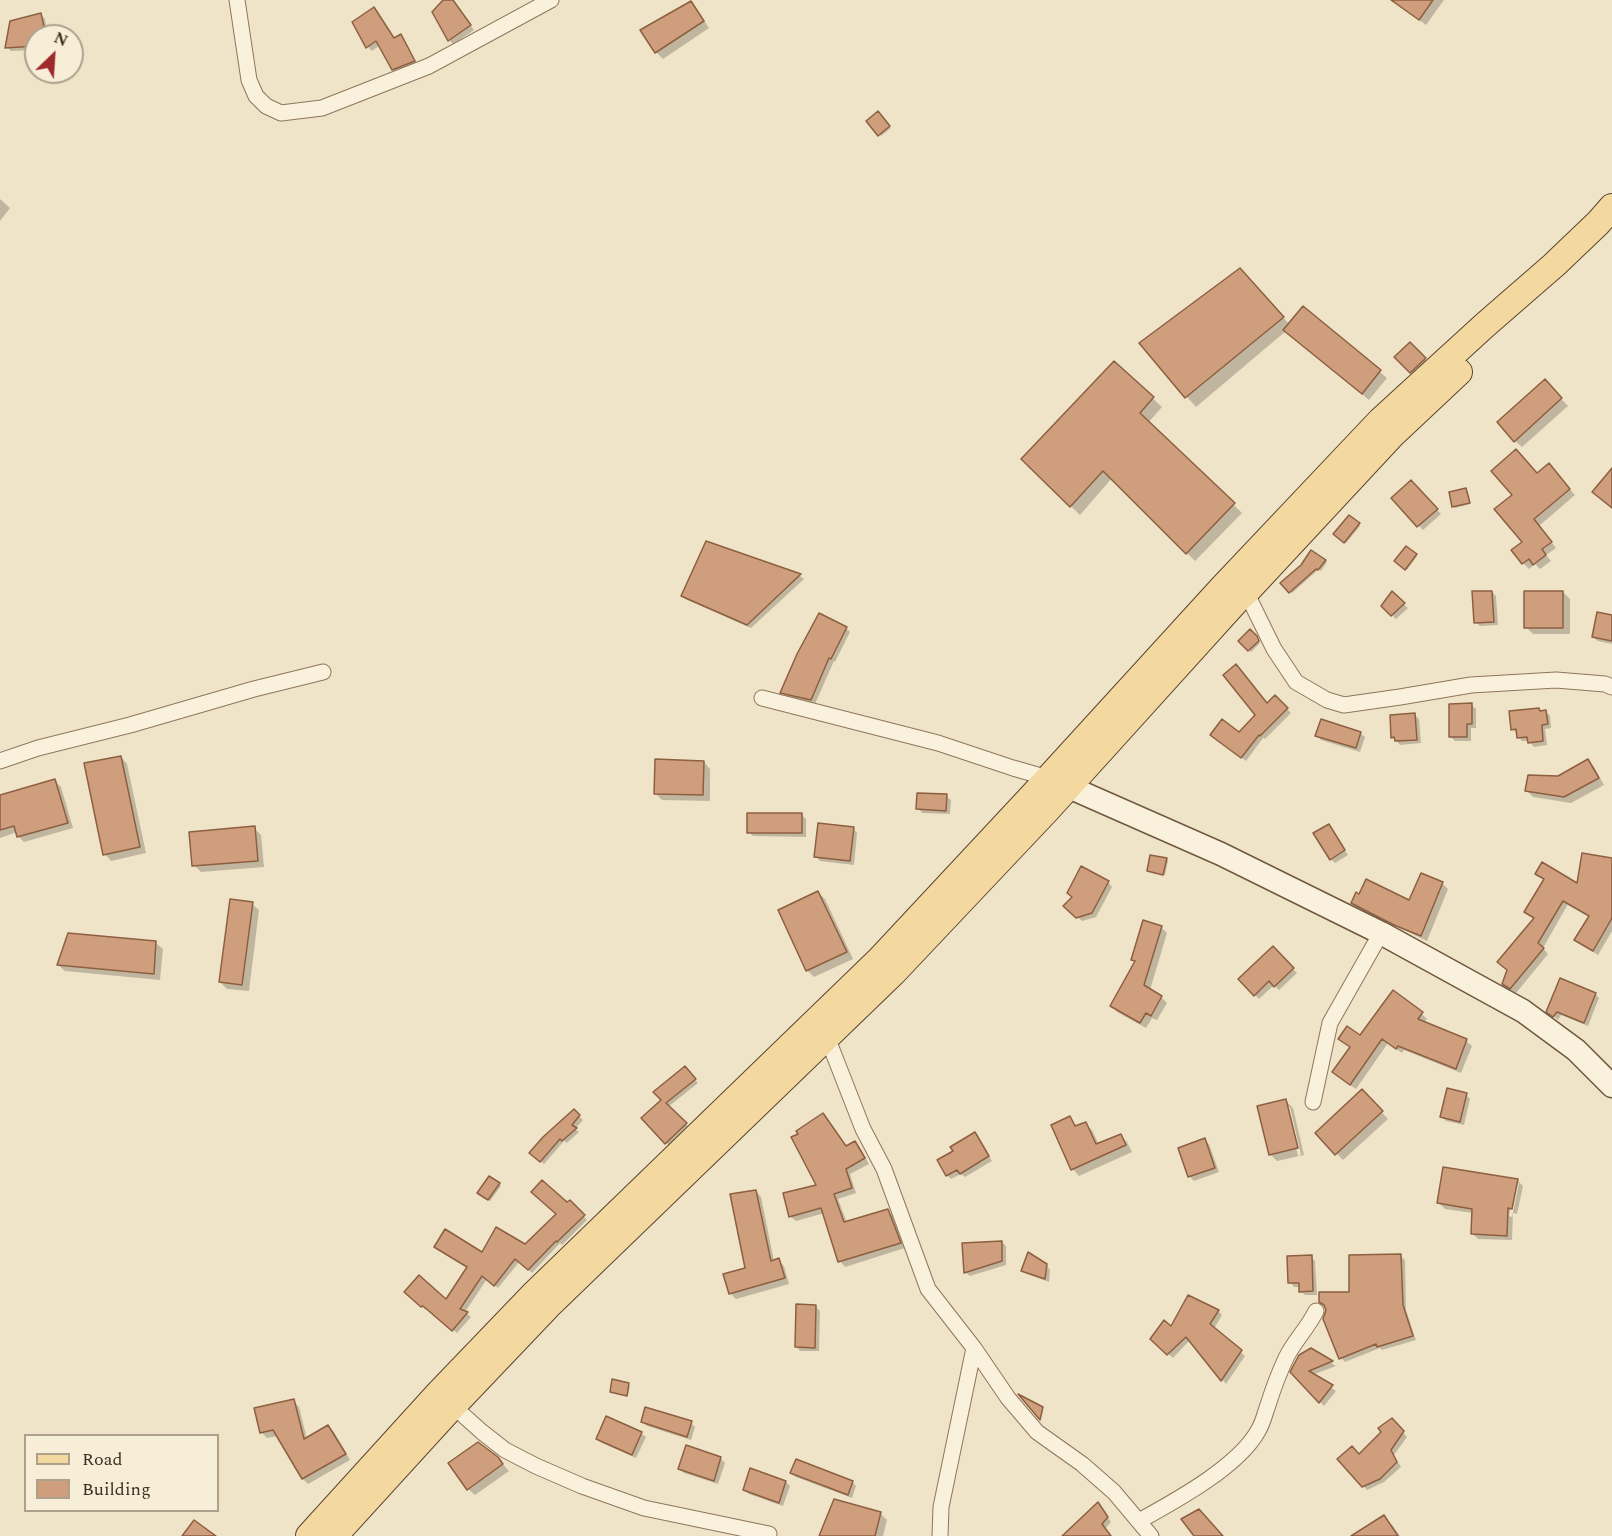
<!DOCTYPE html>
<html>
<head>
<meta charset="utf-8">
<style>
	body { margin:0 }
	#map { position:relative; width:1612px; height:1536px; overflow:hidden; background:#f0e4c8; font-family:Spectral,serif }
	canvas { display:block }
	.legend { position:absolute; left:24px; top:1434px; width:195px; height:78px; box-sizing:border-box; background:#f7eed8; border:2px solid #ada18e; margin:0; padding:8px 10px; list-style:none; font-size:18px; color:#3d2e20 }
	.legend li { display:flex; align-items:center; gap:12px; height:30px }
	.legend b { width:30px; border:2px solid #ada18e }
	.north { position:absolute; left:24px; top:24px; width:60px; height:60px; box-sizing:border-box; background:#f7eed8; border:2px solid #ada18e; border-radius:50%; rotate:25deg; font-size:16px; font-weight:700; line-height:24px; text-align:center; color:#3d2e20 }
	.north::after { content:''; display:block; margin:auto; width:21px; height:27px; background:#9e2a2b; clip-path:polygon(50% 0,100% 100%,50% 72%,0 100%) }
</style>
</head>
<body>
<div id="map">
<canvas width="1612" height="1536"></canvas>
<ul class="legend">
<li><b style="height:8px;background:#f3d9a0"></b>Road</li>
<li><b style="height:16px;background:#cf9f7d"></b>Building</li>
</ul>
<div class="north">N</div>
</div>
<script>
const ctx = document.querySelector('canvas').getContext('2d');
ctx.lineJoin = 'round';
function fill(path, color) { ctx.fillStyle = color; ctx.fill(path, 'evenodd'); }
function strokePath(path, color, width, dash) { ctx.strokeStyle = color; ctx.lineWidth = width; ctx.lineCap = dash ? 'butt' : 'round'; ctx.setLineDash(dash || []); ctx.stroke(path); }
fill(new Path2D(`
	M445,0H452L474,30L453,44L449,40Z
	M1392,0H1444L1426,25Z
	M691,3L697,10L709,28L663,59L656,52Z
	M378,13L395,39L400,36L404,40L418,65L397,73L393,69L380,45L372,51L368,47Z
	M41,15L45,19L48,36H36V50L11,51L7,47Z
	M878,113L891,128L881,136L868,121Z
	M0,199L10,208L0,221Z
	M1249,279L1290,325L1303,309L1380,372L1387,378L1369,400L1286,331L1196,407L1187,397L1141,343Z
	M1410,344L1429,363L1415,376L1396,357Z
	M1114,363L1162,407L1148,423L1242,513L1195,561L1112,478L1080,515L1023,459Z
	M1551,388L1568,406L1522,447L1515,441Z
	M1554,471L1575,495L1539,526L1556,548L1546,555L1551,561L1540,569L1535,564L1529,569L1523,563L1524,542L1537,475Z
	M1411,482L1441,514L1423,530L1393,498Z
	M1465,489L1470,504L1455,508L1454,506Z
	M1350,517L1360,526L1346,543L1335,534Z
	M707,543L800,576L804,579L751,628L687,600L682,595Z
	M1416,555L1417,556L1407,570L1397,563Z
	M1325,561L1327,562L1321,571L1319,569L1292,593L1282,583Z
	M1492,592L1496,596L1498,625L1480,626L1476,622Z
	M1563,592L1570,599V634H1533L1526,627Z
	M1392,593L1408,608L1396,619L1383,606Z
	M1612,617V644L1598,641L1593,637Z
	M846,628L850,632L835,662L834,661L815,704L786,696L782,692Z
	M1258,639L1260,643L1251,652L1240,641Z
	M1275,697L1291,713L1265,739L1263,738L1246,761L1217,739L1239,734Z
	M1471,705L1476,709V728H1471V741H1455L1451,737Z
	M1539,709L1542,712H1546L1550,716L1551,728L1545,729L1547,745L1534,747L1529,741H1522L1513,729Z
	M1415,715L1419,719L1421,743L1400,745L1393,737Z
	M1360,733L1365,737L1360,752L1321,740L1317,735Z
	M121,757L127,764L146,853L111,861L105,854Z
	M1588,761L1594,767L1604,785L1571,803L1533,797L1527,791L1558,777Z
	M704,762L710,769V801L662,800L655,793Z
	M55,781L61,787L73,828L24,842L18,836L17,832L0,838V796Z
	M946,796L951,800L950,814L922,813L918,808Z
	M802,815L806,819V837L753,836L749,832Z
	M1329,826L1348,855L1335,863L1331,859Z
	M254,828L261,835L264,867L201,872L194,865Z
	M853,828L857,833L854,865L820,861L816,856Z
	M1166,859L1168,861L1165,875L1150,872L1148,871Z
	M1612,860V931L1598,955L1581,944L1576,940L1590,917L1568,904L1543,948L1548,954L1516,993L1509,989L1504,984L1535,919L1526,912L1545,881L1537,874L1578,885Z
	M1108,882L1112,887L1096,917L1082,921L1065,906Z
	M1442,883L1448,889L1427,941L1358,908L1353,903L1410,902Z
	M818,893L825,899L853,959L814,977L807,970Z
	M252,904L259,910L249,991L227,989L220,982Z
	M1161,927L1167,933L1150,990L1161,997L1167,1003L1157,1020L1152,1018L1146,1028L1117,1012L1112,1006L1136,963L1133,959Z
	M156,943L163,949L160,980L65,971L58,965Z
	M1273,948L1297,973L1279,990L1274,985L1259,999L1240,979Z
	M1393,992L1422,1014L1427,1019L1424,1023L1466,1041L1472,1046L1461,1073L1404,1050L1402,1053L1388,1043L1356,1089L1339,1077L1360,1037Z
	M1595,994L1599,998L1588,1026L1561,1015L1558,1020L1548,1011Z
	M688,1071L698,1083L668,1107L689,1127L669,1146L643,1118L663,1100Z
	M1362,1091L1388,1119L1343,1160L1317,1133Z
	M1466,1095L1470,1099L1464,1125L1446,1121L1442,1117Z
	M1286,1101L1293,1108L1304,1155L1277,1161L1270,1154ZM1287,1107H1290L1301,1155L1298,1156Z
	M574,1111L583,1120L575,1129L579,1132L567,1143L564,1141L544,1164L531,1153Z
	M823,1114L847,1147L855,1143L860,1148L869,1164L850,1174L856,1193L838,1199L847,1223L888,1210L893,1216L905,1248L845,1267L840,1261L825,1213L796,1221L790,1216L819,1186L800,1134Z
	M1070,1118L1078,1127L1085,1124L1092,1130L1099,1145L1121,1136L1127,1142L1132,1152L1079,1176L1073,1169Z
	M975,1134L979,1138L992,1161L965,1177L961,1174L951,1179L947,1175L955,1151Z
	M1204,1140L1209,1144L1219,1172L1194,1181L1190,1177L1180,1149Z
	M1517,1180L1523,1186L1517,1214L1513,1213L1512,1240L1478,1239L1472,1233L1473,1213L1445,1209L1439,1203ZM1515,1183H1519L1512,1217L1509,1216Z
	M499,1184L501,1186L490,1201L481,1194Z
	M756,1191L761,1197L774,1261L778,1260L784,1266L789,1284L736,1299L730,1293L747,1269Z
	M570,1202L587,1220L562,1245L560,1243L532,1273L520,1261L498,1288L487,1279L465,1312L471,1317L457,1333L428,1308L426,1310L406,1292L446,1301L469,1268L440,1250L482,1254L526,1246Z
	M1002,1242L1006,1246V1265L970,1276L965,1272Z
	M1400,1256L1405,1260L1406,1310L1416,1340L1382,1350L1380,1348L1345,1362L1341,1358L1327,1310Z
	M1311,1257L1315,1261L1317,1295H1305L1301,1291V1287H1294L1290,1282Z
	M1046,1265L1050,1270L1049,1282L1027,1274L1023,1270Z
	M815,1306L820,1311L819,1351H800L796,1346Z
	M1218,1311L1222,1315L1214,1329L1245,1356L1226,1384L1190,1340L1173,1358L1152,1339L1171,1328Z
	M1311,1350L1336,1366L1312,1375L1336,1391L1324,1406L1292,1372Z
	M628,1384L630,1386L628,1396L611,1391Z
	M293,1401L299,1407L307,1439L328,1426L334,1432L350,1460L308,1484L303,1479L278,1436L267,1438L262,1433Z
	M1392,1420L1407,1437L1394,1455L1401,1467L1384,1482L1367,1490L1339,1459L1359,1456Z
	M642,1422L691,1423L695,1427L691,1440L647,1426Z
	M641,1433L646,1437L636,1458L602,1443L598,1439Z
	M687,1447L721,1459L725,1463L718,1484L684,1473L680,1469Z
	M497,1458L509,1471L475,1495L468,1489Z
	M792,1473L852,1482L856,1486L852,1498L796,1477Z
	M786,1482L790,1486L783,1506L749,1494L744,1489Z
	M1101,1508L1111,1522L1105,1529L1110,1536H1064Z
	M880,1513L887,1520L883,1536H821Z
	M1384,1517L1393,1526L1400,1536H1358Z`), '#0003');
const building = new Path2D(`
	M443,0H453L471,25L448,41L432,12Z
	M1391,0H1433L1419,20Z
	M691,1L704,21L655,53L640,30Z
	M374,7L394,38L401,34L415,61L392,70L376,41L366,48L352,22Z
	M41,13L46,36H36V46L5,48L10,21Z
	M878,111L890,126L878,136L866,121Z
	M1240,268L1284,317L1185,398L1139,343Z
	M1303,306L1381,370L1362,394L1283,330Z
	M1410,342L1426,358L1410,373L1394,357Z
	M1114,361L1154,397L1140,413L1235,503L1186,554L1103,471L1070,507L1021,459Z
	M1545,379L1562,398L1514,442L1497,422Z
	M1516,449L1537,473L1549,463L1570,489L1534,519L1552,542L1542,549L1546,555L1533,565L1529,559L1522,564L1511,550L1522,542L1494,509L1512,495L1491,471Z
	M1612,468V508L1592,492Z
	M1411,480L1438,509L1417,527L1391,498Z
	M1466,488L1470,503L1452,507L1449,492Z
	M1349,515L1360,523L1344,543L1333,534Z
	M706,541L801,574L747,625L681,596Z
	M1406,546L1417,554L1405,570L1394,561Z
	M1311,550L1326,560L1318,570L1316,569L1289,593L1280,583L1301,565Z
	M1392,591L1405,603L1391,616L1381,606Z
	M1472,591H1492L1494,622L1474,623Z
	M1524,591H1563V628H1524Z
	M1597,612L1612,615V641L1592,637Z
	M819,613L847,627L831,659L829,658L811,700L780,693L797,654Z
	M1250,629L1257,636L1259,641L1248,651L1238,641Z
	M1236,664L1267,703L1275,695L1288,708L1260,736L1259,735L1241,758L1210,735L1222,719L1239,732L1255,715L1223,675Z
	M1472,703V724H1467V737H1449V704Z
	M1539,708L1540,711L1546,710L1548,724L1542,725L1543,741L1528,743L1527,737L1517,738L1516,729L1511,730L1509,711Z
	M1415,713L1417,740L1395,741L1394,737L1391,738L1390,715Z
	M1321,719L1361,732L1356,748L1315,736Z
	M121,756L140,847L103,855L84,763Z
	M655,759L704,761L703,795L654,794Z
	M1588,759L1599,778L1564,797L1525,791L1528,775L1558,776Z
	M55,779L68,823L17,837L14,826L0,830V795Z
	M917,793L947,794L946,811L916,809Z
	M747,813H802V833H747Z
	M818,823L854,827L850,861L814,857Z
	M1329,824L1345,850L1330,860L1313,833Z
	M255,826L258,861L192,866L189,832Z
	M1582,853L1612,858V918L1593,951L1574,940L1589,916L1563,901L1538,943L1544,948L1510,989L1502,984L1507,970L1497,962L1534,918L1524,912L1544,879L1535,874L1542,862L1577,883Z
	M1150,855L1167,858L1163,875L1147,871Z
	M1081,866L1109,881L1092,913L1076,918L1063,906L1072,897L1067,893Z
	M1421,873L1443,882L1421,936L1394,925L1351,903L1356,892L1359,894L1366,879L1409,900Z
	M818,891L847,952L806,971L778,910Z
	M230,899L253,902L242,985L219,982Z
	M1143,920L1162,926L1144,985L1162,996L1151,1016L1146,1013L1140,1023L1110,1006L1135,961L1131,960Z
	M68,933L156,941L154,974L57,965Z
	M1273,946L1294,968L1274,987L1269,981L1254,996L1238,979Z
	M1560,978L1596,993L1584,1023L1557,1012L1553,1017L1546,1012Z
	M1393,990L1423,1012L1418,1019L1467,1039L1456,1069L1398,1046L1396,1049L1382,1039L1350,1085L1332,1072L1350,1047L1338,1039L1347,1026L1360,1035Z
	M685,1066L696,1079L666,1103L687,1123L665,1144L641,1118L661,1100L653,1092Z
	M1447,1088L1467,1093L1460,1122L1440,1117Z
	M1362,1089L1383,1111L1335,1155L1315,1133Z
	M1286,1099L1298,1148L1269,1155L1257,1106Z
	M574,1109L580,1115L572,1125L577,1128L562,1141L560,1139L540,1162L529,1153L543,1137Z
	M823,1113L846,1146L855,1141L865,1158L846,1169L852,1188L834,1194L844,1222L888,1209L901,1243L838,1262L821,1208L789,1217L783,1193L816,1185L791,1137L798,1134L796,1131Z
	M1070,1116L1075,1126L1086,1122L1096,1144L1121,1134L1126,1145L1071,1170L1051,1125Z
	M975,1132L989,1156L960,1174L957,1170L946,1176L937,1160L953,1151L950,1147Z
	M1205,1138L1215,1168L1188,1177L1178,1148Z
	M1443,1167L1518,1179L1512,1209L1508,1208L1507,1236L1471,1234L1472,1209L1437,1203Z
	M489,1176L500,1183L488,1200L477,1193Z
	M542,1180L567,1202L570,1200L585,1215L557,1242L556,1241L528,1270L515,1259L494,1286L482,1276L460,1309L468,1312L452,1331L423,1306L421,1307L404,1292L419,1275L446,1299L467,1267L434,1247L445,1229L482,1252L496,1227L525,1244L556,1214L531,1192Z
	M756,1190L771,1261L779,1258L785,1278L729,1294L723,1274L745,1268L730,1194Z
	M1002,1241V1261L964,1273L962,1243Z
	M1028,1252L1047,1264L1045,1279L1021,1271Z
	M1401,1254L1403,1305L1413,1336L1377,1347L1376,1344L1339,1359L1323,1319L1326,1310L1324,1305L1319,1302V1292H1349V1255Z
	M1312,1255L1313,1291L1299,1292V1283H1288L1287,1256Z
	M1188,1295L1219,1310L1210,1324L1242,1350L1221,1381L1186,1337L1167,1355L1150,1339L1164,1320L1171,1326Z
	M796,1304L816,1305L815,1348L795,1347Z
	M1311,1348L1333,1361L1309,1371L1333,1385L1319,1403L1290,1372L1299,1355Z
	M612,1379L629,1383L627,1396L610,1392Z
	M1018,1394L1043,1407L1040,1420Z
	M294,1399L304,1439L328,1425L346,1454L302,1479L273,1430L260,1433L254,1408Z
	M645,1407L692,1421L687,1437L641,1422Z
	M606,1416L642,1432L632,1455L596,1439Z
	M1392,1418L1404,1431L1391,1450L1397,1462L1380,1479L1362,1487L1337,1459L1352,1446L1359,1454L1381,1432L1378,1428Z
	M478,1442L498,1457L503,1464L467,1490L448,1463Z
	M686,1445L721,1457L714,1481L678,1469Z
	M796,1459L853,1481L848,1495L790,1473Z
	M750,1468L786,1481L779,1503L743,1490Z
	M834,1499L881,1512L875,1536H819Z
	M1098,1502L1108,1517L1102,1524L1111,1536H1062Z
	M1199,1509L1223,1536H1194L1181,1519Z
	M1384,1515L1398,1536H1351Z
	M194,1520L216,1536H182Z`);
fill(building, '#cf9f7d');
strokePath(building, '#8d5f41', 1.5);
const street = new Path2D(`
	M237,0L249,80L256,96L266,106L281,113L322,108L429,66L551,0
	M1246,592L1274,649L1296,682L1327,700L1344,705L1400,697L1471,685L1556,680L1605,684L1612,687
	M762,698L938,743L1013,768L1048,778
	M0,761L38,748L130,725L254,689L323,672
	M827,1037L863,1129L884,1169L928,1289L974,1348L1008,1398L1037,1432L1082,1464L1114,1492L1151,1536
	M1313,1102L1330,1023L1381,933
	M453,1406L482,1432L505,1450L536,1466L582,1486L644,1508L769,1534
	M1139,1521C1175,1501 1238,1467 1258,1431C1263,1423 1265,1413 1268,1405C1273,1389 1279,1373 1286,1358C1294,1341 1308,1328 1316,1311
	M940,1536L941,1507L974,1348`);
const secondary = new Path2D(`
	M1053,780L1221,854L1381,933L1523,1011L1576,1050L1612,1086`);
const primary = new Path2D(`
	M309,1536L438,1394L535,1293L880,959L1033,795L1223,587L1381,420L1485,325L1554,265L1598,223L1612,207
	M334,1536L448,1411L548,1306L893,973L1048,809L1237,600L1246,592L1393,434L1459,372`);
strokePath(street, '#8d765c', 17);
strokePath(secondary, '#6f573f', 25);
strokePath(primary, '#5b4430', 28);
strokePath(street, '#faf1dc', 15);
strokePath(secondary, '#faf1dc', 22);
strokePath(primary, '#f3d9a0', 26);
</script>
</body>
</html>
